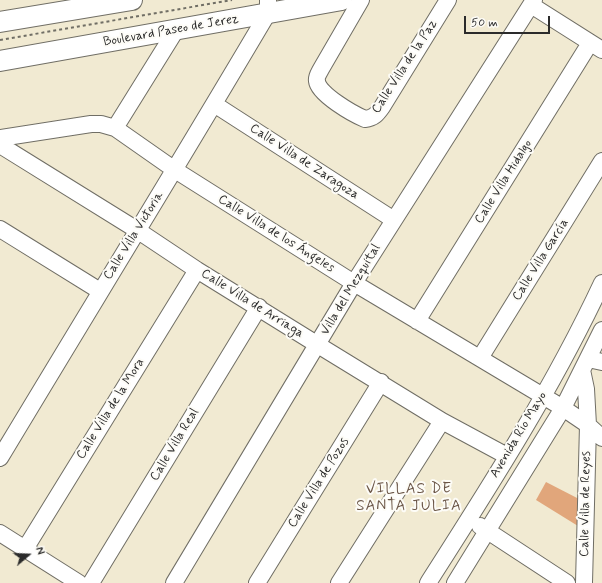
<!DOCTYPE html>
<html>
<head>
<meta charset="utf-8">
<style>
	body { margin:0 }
	#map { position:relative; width:602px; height:583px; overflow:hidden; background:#f1ead2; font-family:Mynerve,sans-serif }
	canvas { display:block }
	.north { position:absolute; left:8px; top:535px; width:40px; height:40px; -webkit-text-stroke:3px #fdfcf7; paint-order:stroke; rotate:71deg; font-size:11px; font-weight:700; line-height:16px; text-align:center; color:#2b2b2b }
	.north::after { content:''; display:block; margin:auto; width:14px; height:18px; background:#2b2b2b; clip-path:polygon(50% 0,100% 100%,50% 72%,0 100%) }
	.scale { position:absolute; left:464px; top:16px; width:86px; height:18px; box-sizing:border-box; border:2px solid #2b2b2b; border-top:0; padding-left:5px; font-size:12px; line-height:14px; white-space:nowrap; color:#2b2b2b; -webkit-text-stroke:3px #fdfcf7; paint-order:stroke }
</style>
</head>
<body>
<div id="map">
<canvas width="602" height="583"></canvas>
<div class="north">N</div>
<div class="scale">50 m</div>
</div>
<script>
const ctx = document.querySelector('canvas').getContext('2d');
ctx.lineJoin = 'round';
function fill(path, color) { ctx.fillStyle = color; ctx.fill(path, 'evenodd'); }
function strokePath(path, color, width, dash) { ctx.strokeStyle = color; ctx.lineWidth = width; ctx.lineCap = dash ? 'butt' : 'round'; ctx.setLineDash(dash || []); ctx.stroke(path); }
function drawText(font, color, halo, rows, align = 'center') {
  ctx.font = font + ' Mynerve,sans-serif'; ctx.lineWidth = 4; ctx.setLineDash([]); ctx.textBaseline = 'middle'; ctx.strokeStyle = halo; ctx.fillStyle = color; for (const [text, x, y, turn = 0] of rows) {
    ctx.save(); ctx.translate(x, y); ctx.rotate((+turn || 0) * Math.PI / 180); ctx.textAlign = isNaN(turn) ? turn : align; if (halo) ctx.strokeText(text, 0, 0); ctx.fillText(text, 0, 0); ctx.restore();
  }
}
fill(new Path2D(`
	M546,482L579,499L578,526L536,500Z`), '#e1a67b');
const minor = new Path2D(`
	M361,0L321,69C319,73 316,77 317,81C318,94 353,114 365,119C374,118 377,114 382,107L448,0
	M531,5L602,50
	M214,104L394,220
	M115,128L176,30
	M0,138L91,124H101L115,128L175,170L354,283L563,408L588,425L602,438
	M0,145L137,230L197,270L318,345L442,421L507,456
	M0,229L100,291
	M417,321L590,43
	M480,358L602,161
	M588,359L602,362
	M582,370L586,389L588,425L584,583
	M0,458C89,310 180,162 268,13V0
	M480,526L567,583
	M0,533L79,583
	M25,549L197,270
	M91,583L259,307
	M174,583L354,283L534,0
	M257,583L381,382
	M339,583L442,421
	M428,583C490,486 553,388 602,283
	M455,583L563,408L602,330`);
const major = new Path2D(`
	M0,22L132,0
	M0,61L342,0`);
strokePath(minor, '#706e65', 18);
strokePath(major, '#706e65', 22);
strokePath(new Path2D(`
	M0,40L232,0`), '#706e65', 2, [3, 3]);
strokePath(minor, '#fff', 16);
strokePath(major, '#fff', 20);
drawText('13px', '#2b2b2b', '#fdfcf7', [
	["Boulevard Paseo de Jerez",171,31,-10],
	["Calle Villa de la Paz",405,67,-57],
	["Calle Villa de Zaragoza",304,162,33],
	["Calle Villa Hidalgo",504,182,-58],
	["Calle Villa de los Ángeles",276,234,32],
	["Calle Villa Victoria",134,236,-58],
	["Calle Villa García",541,260,-58],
	["Villa del Mezquital",351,290,-59],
	["Calle Villa de Arriaga",252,304,32],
	["Calle Villa de la Mora",111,409,-58],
	["Avenida Río Mayo",519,435,-59],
	["Calle Villa Real",175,445,-59],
	["Calle Villa de Pozos",319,483,-58],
	["Calle Villa de Reyes",586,504,-89]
]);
ctx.letterSpacing = '1px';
drawText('15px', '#6b5647', '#fdfcf7', [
	["VILLAS DE",409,490],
	["SANTA JULIA",409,507]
]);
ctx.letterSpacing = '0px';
</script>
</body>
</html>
